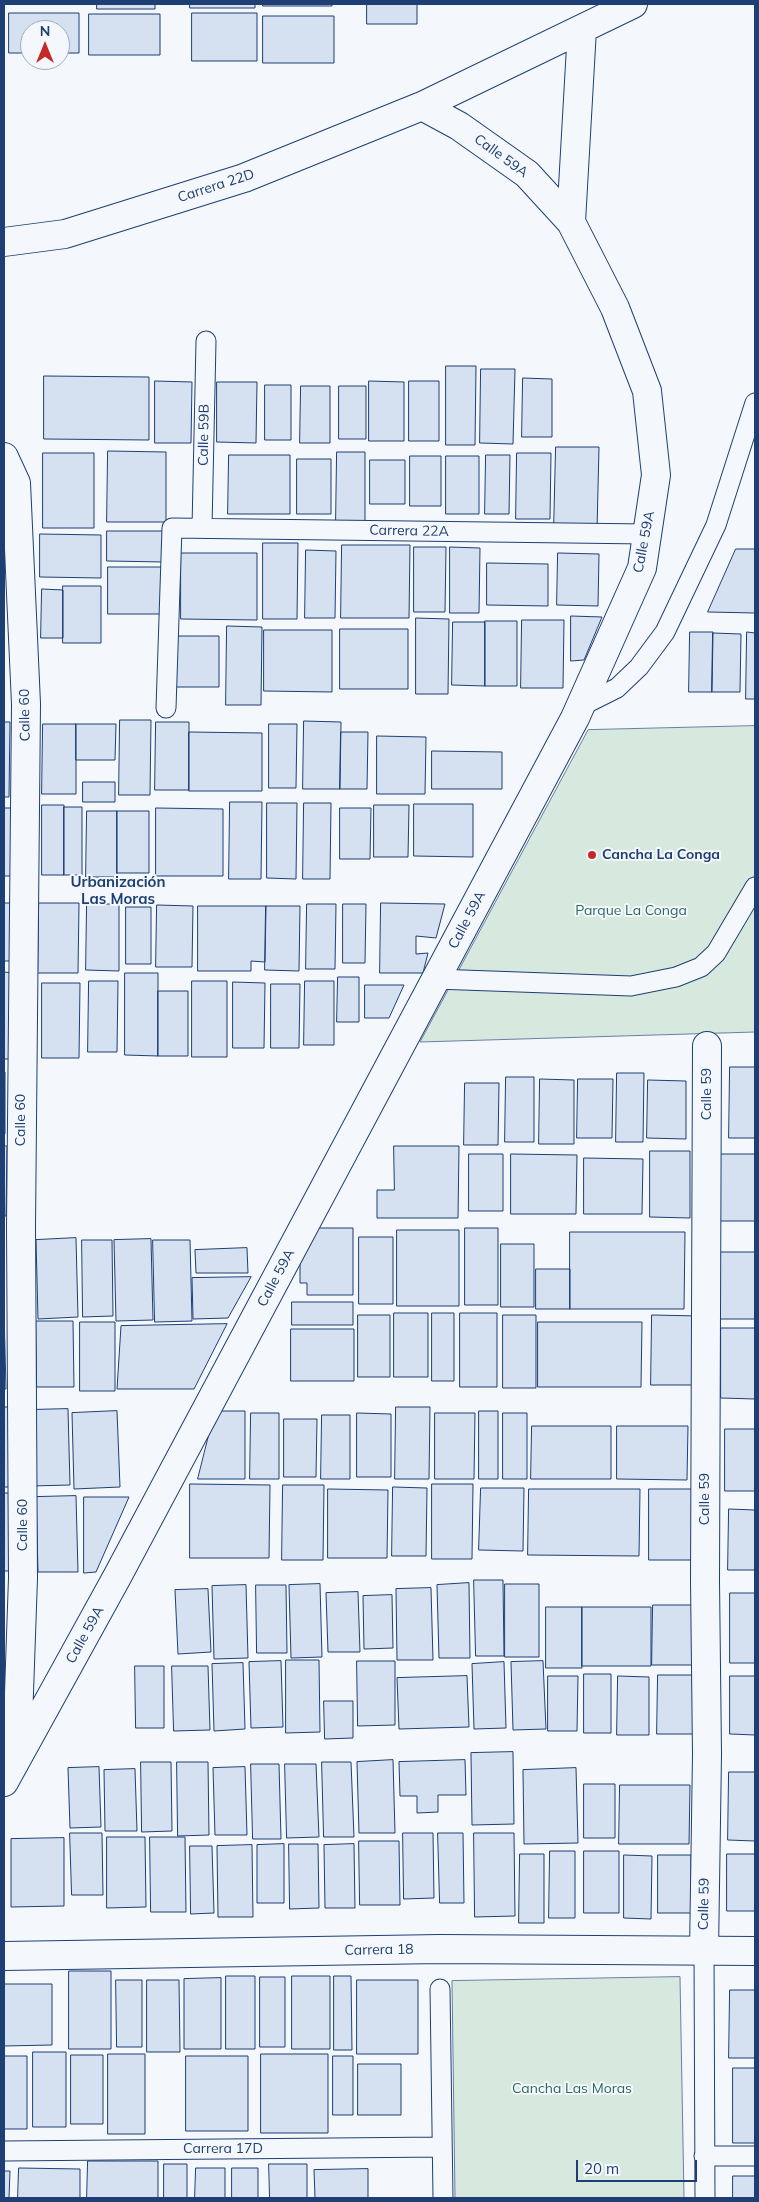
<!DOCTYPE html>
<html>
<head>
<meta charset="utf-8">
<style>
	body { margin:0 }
	#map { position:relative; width:759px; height:2202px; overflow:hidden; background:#f4f7fb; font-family:Mulish,sans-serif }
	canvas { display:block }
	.frame { position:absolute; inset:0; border:5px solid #1d3f73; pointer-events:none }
	.north { position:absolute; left:20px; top:20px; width:50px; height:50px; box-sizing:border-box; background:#f4f7fb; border:1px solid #9eadc5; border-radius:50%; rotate:0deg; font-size:14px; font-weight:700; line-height:20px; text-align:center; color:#1d3f73 }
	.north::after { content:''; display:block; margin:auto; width:18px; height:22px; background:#c62828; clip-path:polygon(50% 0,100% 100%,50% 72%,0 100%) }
	.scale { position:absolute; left:576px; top:2160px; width:121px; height:22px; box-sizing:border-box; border:2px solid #1d3f73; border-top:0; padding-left:6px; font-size:15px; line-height:18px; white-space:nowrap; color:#1d3f73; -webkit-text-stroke:4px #f4f7fb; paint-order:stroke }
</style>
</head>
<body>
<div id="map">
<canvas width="759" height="2202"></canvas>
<div class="frame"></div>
<div class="north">N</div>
<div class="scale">20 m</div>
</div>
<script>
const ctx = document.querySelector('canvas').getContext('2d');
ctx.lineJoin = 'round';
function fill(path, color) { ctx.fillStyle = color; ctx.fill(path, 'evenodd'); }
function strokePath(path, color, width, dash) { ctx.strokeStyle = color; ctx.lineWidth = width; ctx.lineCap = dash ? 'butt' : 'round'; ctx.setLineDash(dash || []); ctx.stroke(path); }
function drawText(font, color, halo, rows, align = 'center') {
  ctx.font = font + ' Mulish,sans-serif'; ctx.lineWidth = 4; ctx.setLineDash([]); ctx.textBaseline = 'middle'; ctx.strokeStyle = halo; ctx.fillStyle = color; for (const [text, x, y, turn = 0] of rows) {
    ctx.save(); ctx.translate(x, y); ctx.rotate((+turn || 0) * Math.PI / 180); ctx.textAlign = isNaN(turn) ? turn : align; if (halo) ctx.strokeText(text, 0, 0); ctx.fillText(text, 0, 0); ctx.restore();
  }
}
const green = new Path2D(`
	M755,726V1032L420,1042L588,730Z
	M680,1977L684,2198H455L452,1981Z`);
fill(green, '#d7e8df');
strokePath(green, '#687fa3', 1);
const building = new Path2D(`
	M97,4H155V9H97Z
	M190,4H255V8H190Z
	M263,4H332V6H263Z
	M367,4H417V24H367Z
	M9,13H79V53H60V30H30V53H9Z
	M192,13H257V61H192Z
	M89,14H160V55H89Z
	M263,16H334V63H263Z
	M446,366H476L475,445H446Z
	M481,369H515L513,444L480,443Z
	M44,376L149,377V440L44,439Z
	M523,378L552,379V437H522Z
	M155,381L192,382L191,443H155Z
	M369,381L404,382V441H369Z
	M409,381H439V441H409Z
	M217,382H257L256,443L217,442Z
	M265,385H291V440H265Z
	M301,386H330V443H300Z
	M339,386H366V439H339Z
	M556,447H599L597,530L554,529Z
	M108,451L166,452V522H107Z
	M337,452H365V522L336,521Z
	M43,453H94V528H43Z
	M517,453H551L550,519H516Z
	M229,455H290V514H228Z
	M486,455H510L509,514H485Z
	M410,456H441V506H410Z
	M446,456H479V514H446Z
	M297,459H331V514H297Z
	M370,460H405V504H370Z
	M107,531H166L165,562L107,561Z
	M40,534L101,535V578L40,577Z
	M263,543H298L297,619H263Z
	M342,545H410L409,618H341Z
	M414,547H446L445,612H414Z
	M450,547L480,548L479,613H450Z
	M736,549H755V613L708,612Z
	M306,550L336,551L335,618H305Z
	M181,553H257V620L181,619Z
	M558,553L599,554L598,606L557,605Z
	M487,563L548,564V606L487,605Z
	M108,567H163V614H108Z
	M63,586H101V643H63Z
	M42,589L63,590V638H41Z
	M571,616L602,617L584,660L571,661Z
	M416,618L449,619L448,694H416Z
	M522,620H564L563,688H521Z
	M485,621H517V686H485Z
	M453,622H485V686L452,685Z
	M227,626L262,627L261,705H226Z
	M340,629H408V689H340Z
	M264,630H332V692L264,691Z
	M690,632H713L712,692H689Z
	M747,632L755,633V699H746Z
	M713,633L741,634L740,692H712Z
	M172,636H219V687H172Z
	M120,720H151L150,795H119Z
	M304,721L341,722L340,789H303Z
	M4,722H10L9,797H4Z
	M156,722H189V790H155Z
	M43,724H76V794H42Z
	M76,724H116L115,760H76Z
	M269,724H297L296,788H269Z
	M189,732L262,733V791H189Z
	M341,732H368L367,789H340Z
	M377,736L426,737L425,794H377Z
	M432,751L502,752V789H432Z
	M83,782H115V802H83Z
	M230,802H262L261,879H229Z
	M267,803H297L296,879L267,878Z
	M304,803H331L330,879H303Z
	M414,804H473V857L414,856Z
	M42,805H64V875H42Z
	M374,805H409L408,857H374Z
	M64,807H82V875H64Z
	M4,808H19L18,876H4Z
	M156,808L223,809V876H156Z
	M340,808H371L370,859H340Z
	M87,811H117V877H86Z
	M117,811H149V873H117Z
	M4,903H21V961H4Z
	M39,903H79L78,973H38Z
	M381,903L445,904L436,938L416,936V954L428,953L423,973H380Z
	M87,904H119V971L86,970Z
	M307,904H336L335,969H306Z
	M343,904H366L365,963H343Z
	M157,905L193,906L192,967H156Z
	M198,906H266L265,962L251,961V971H198Z
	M266,906H300L299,971L265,970Z
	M126,907H151V964H126Z
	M4,972L13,973V1059H4Z
	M125,973H158V1056L125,1055Z
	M338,977H359V1022H337Z
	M89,981H118L117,1052H88Z
	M192,981H227V1057H192Z
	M305,981H334V1045H304Z
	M233,982L265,983L264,1048H233Z
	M42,983H80L79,1058H42Z
	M271,984H300L299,1048H271Z
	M365,985H404L389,1018H365Z
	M158,991H188V1056H158Z
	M730,1067H755V1138H729Z
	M4,1072H5V1134H4Z
	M617,1073H644L643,1142H616Z
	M506,1077H534V1142H505Z
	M540,1079L574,1080V1144H539Z
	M578,1079H613L612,1138H577Z
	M648,1080L686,1081V1139L647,1138Z
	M465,1083H499L498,1145H464Z
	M4,1146H7L6,1216H4Z
	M394,1146H459L458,1218H377V1190H394Z
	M650,1151H690V1218L650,1217Z
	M469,1154H503V1211H469Z
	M511,1154L577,1155L576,1214H511Z
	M720,1154H755V1221H720Z
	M584,1158L643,1159L642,1214H584Z
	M307,1228H353V1295H307V1283H300V1250H307Z
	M465,1228H498V1305H465Z
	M397,1230H459V1306H397Z
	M570,1232H685L684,1309H570Z
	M359,1237H393V1304H359Z
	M76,1238L78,1317L38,1319L36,1240Z
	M151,1239L153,1320L116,1321L114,1240Z
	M82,1240H112L113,1316L83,1317Z
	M153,1240H190L192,1321L155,1322Z
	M501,1244H534V1307H501Z
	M247,1248L248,1273H196L195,1250Z
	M717,1252H755V1319H717Z
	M536,1269H570V1309H536Z
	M251,1277L228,1318L193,1319L192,1278Z
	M292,1302H353V1325H292Z
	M4,1312L6,1389H4Z
	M394,1313H428V1377H394Z
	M432,1313H454V1381H432Z
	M460,1313H497V1387H460Z
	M358,1315H390V1377H358Z
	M503,1315H536V1388H503Z
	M652,1315L700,1316V1385H651Z
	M36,1321H73L74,1387H37Z
	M80,1322H115V1391H80Z
	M538,1322H642L641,1387H538Z
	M227,1324L194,1389H117L121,1326Z
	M721,1328H755V1399L721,1398Z
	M291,1329H354V1381H291Z
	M4,1407H9L11,1487H4Z
	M396,1407H430L429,1479H395Z
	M68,1409L70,1485L31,1486L29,1410Z
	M117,1411L120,1487L74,1489L72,1413Z
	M215,1411H245V1479H198Z
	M479,1411H498V1479H479Z
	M251,1413H279V1479H250Z
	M357,1413L391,1414V1477H357Z
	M435,1413H475L474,1479H435Z
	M503,1413H527V1479H503Z
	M322,1415H350V1479H321Z
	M284,1419H317L316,1477H284Z
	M532,1426H611V1479H531Z
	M617,1426H688L687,1480L617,1479Z
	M725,1429H755V1491H725Z
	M190,1484L270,1485L269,1558H190Z
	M432,1484H473L472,1559H432Z
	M283,1485H324L323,1560H282Z
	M393,1487L427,1488L426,1556H392Z
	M481,1488H524L523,1551L479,1550Z
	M328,1489L388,1490L387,1558H328Z
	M529,1489H640L639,1556L528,1555Z
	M649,1489H702L701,1560H649Z
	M4,1493H9V1571H4Z
	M76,1496L78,1572H38L36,1497Z
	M84,1497H129L96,1572L84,1573Z
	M729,1509L755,1510V1570H728Z
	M474,1580H503L504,1656H476Z
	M469,1583L470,1658H439L437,1585Z
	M320,1584L322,1657L291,1658L289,1585Z
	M505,1584H539V1657H505Z
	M246,1585L248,1658L214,1659L212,1586Z
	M256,1585H286L287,1653H257Z
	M431,1588L433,1660H397L396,1589Z
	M208,1589L211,1652L178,1654L175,1590Z
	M358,1592L360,1652H328L326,1593Z
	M730,1593H755V1663H730Z
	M392,1595L393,1648L364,1649L363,1596Z
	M653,1605H696V1665H652Z
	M546,1607H582V1668H546Z
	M582,1607H651V1666H582Z
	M286,1660H319L320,1732L286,1733Z
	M281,1661L283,1727L251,1728L249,1662Z
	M357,1661H395V1725L358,1726Z
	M543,1661L546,1729L513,1730L511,1662Z
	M504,1662L506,1728L474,1729L472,1664Z
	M243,1663L245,1729L214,1731L212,1664Z
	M135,1666H164V1728H136Z
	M172,1666H208L210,1730L174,1731Z
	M584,1674H611V1733H584Z
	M658,1675H696V1734H657Z
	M467,1676L469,1727L399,1729L397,1678Z
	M548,1676H578L577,1731H548Z
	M618,1676L649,1677V1735H617Z
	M730,1676H755V1735L730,1734Z
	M324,1701H353V1738L325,1739Z
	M513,1752L514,1824L472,1825L471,1753Z
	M393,1760L395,1833H359L357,1762Z
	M465,1760L466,1795H438V1812L417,1813V1796H400L399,1762Z
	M141,1762H171L172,1831L142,1832Z
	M177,1762H208L209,1835L178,1836Z
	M322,1762H351L354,1837H324Z
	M251,1764H279L281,1839H253Z
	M285,1764H316L319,1837L287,1838Z
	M99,1767L101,1827L70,1828L68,1768Z
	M245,1767L247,1835H215L213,1768Z
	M576,1768L578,1843L524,1844L523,1770Z
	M135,1769L137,1831H105L104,1770Z
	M729,1772H755V1841L728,1840Z
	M584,1784H615V1838H584Z
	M620,1785H690L689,1844H619Z
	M70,1833H102L103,1895H72Z
	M403,1833H433L434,1898L404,1899Z
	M438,1833H463L464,1903H440Z
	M474,1833H514L515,1916L475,1917Z
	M107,1837H145L146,1907L107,1908Z
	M150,1837H185L186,1912H151Z
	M64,1838V1906L11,1907V1839Z
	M359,1841H399L400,1905H360Z
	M284,1844V1903H257V1845Z
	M289,1844H318L319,1908L290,1909Z
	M354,1844L355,1908H325L324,1845Z
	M252,1845L253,1917H218L217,1846Z
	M190,1846H212L214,1913L191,1914Z
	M550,1851H575V1918H549Z
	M584,1851H619V1913H584Z
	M520,1854H544V1923H519Z
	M727,1854H755V1911H727Z
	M624,1855L652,1856L651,1919L624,1918Z
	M658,1855H691V1913H658Z
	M69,1971H111V2049H69Z
	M226,1976H255V2049H226Z
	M292,1976H330V2049H292Z
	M334,1976H351L352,2050H334Z
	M260,1977H285V2047H260Z
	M221,1978V2049H184V1979Z
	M116,1980H142V2047H117Z
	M147,1980H179L180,2052H147Z
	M357,1980H418V2054H357Z
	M4,1984H52V2045L4,2046Z
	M730,1990H755V2058H729Z
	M33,2052H66V2127H33Z
	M108,2054H145V2134H108Z
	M261,2054H328V2133H261Z
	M71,2055H103V2124H71Z
	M4,2056H27V2129H4Z
	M186,2056H248V2131H186Z
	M333,2056H353V2115H333Z
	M358,2064H401V2115H358Z
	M733,2068H755V2143H733Z
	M88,2161H158V2198H87Z
	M164,2164H187V2198H164Z
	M269,2164H307V2198H270Z
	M19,2168L80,2169V2198H18Z
	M196,2168H225V2198H195Z
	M232,2168H258V2198H232Z
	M368,2169V2198H315L314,2170Z
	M4,2171H10L9,2198H4Z
	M733,2176H755V2198H733Z`);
fill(building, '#d5e0f0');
strokePath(building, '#1d3f73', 1);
const service = new Path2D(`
	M202,528L206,341
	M581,706L617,688L639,667L665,632L716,525L755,403
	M166,708L172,528L647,534
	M435,979L631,986L676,977L701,967L716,953L755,887
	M704,1952L705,2198
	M440,1989L443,2198
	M4,2151L442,2147
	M704,2156H755`);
const minor = new Path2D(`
	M571,222L582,29
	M4,242L65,234L244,178L422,106L633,4
	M4,457L16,483L26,704L21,1225L23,1578L17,1750
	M4,1782L117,1577L575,718L642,568L656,475L647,391L615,308L571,222L527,174L459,126L422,106
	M704,1952L707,1754L705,1581L707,1046`);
const tertiary = new Path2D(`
	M4,1956L440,1949L755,1951`);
strokePath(service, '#1d3f73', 21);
strokePath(minor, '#1d3f73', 30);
strokePath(tertiary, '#1d3f73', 30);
strokePath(service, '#f4f7fb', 19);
strokePath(minor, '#f4f7fb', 28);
strokePath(tertiary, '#f4f7fb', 28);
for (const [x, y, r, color] of [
	[592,855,5,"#c62828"]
]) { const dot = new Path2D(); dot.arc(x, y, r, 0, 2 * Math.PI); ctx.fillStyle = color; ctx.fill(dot); strokePath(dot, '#f4f7fb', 2); }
drawText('14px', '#1d3f73', '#f4f7fb', [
	["Calle 59A",501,156,36],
	["Carrera 22D",216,186,-18],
	["Calle 59B",204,435,-89],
	["Carrera 22A",409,531,1],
	["Calle 59A",644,542,-79],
	["Calle 60",25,715,-91],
	["Calle 59A",467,920,-62],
	["Calle 59",707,1094,-90],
	["Calle 60",21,1120,-90],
	["Calle 59A",276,1278,-62],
	["Calle 59",705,1499,-90],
	["Calle 60",23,1525,-90],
	["Calle 59A",85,1635,-61],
	["Calle 59",704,1904,-89],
	["Carrera 18",379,1950,-1],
	["Carrera 17D",223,2149]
]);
drawText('bold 14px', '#1d3f73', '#f4f7fb', [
	["Cancha La Conga",602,855]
], 'left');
drawText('14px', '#2c6c60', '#f4f7fb', [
	["Parque La Conga",631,911],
	["Cancha Las Moras",572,2089]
]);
drawText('bold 15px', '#1d3f73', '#f4f7fb', [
	["Urbanización",118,882],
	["Las Moras",118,899]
]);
</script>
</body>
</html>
